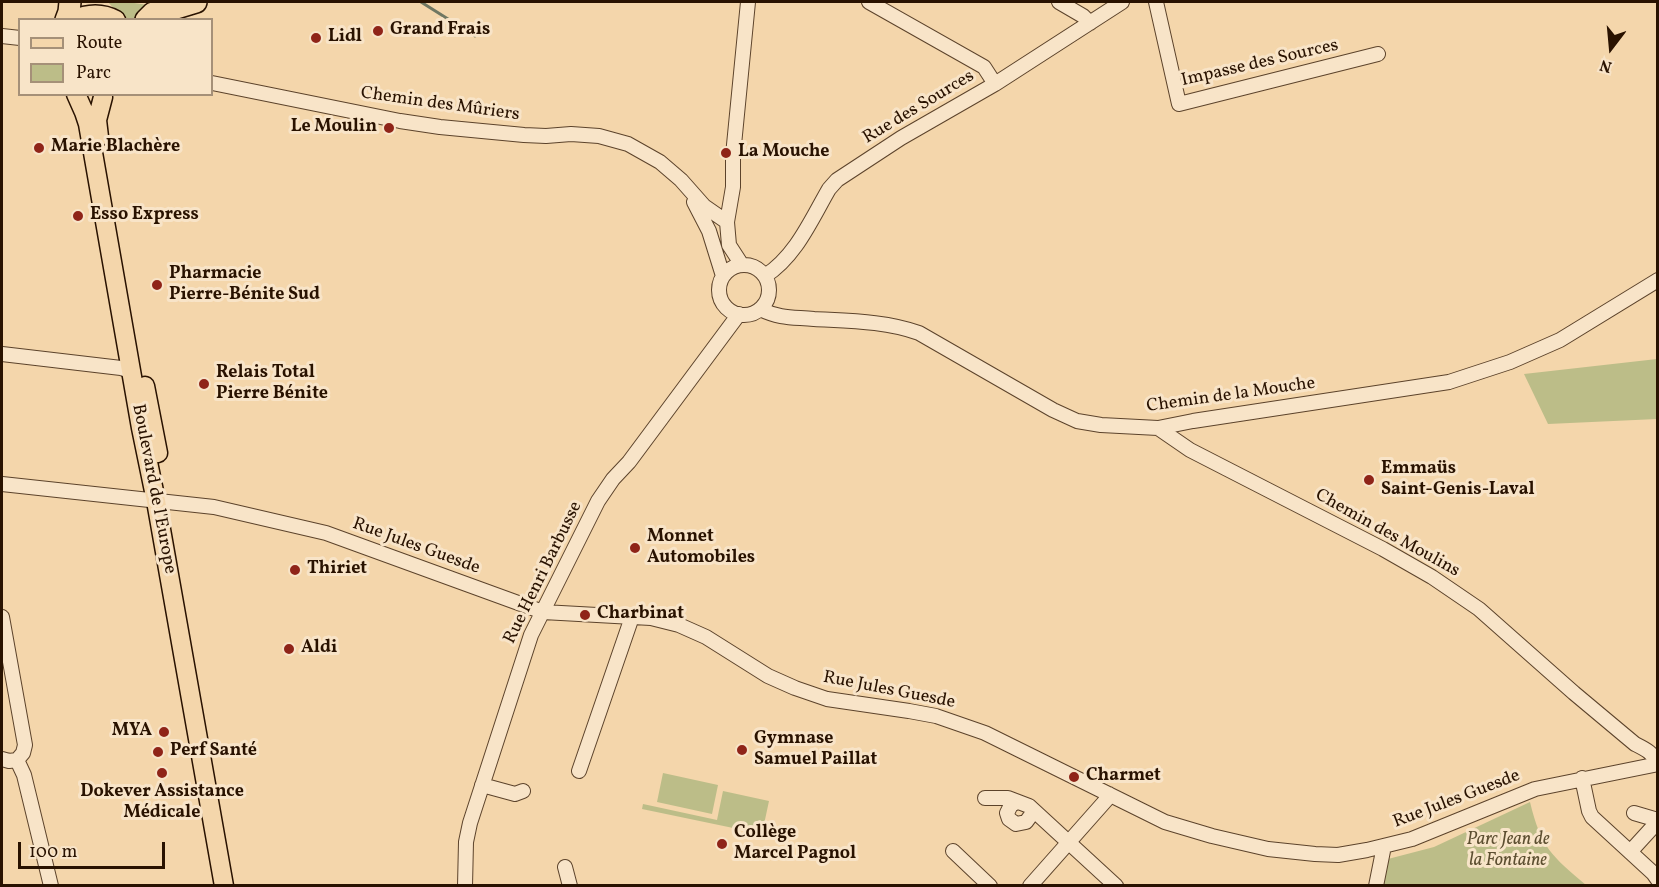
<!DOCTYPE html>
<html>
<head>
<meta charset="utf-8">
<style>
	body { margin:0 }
	#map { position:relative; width:1659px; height:887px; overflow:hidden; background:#f4d6ab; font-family:Vollkorn,serif }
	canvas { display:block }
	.frame { position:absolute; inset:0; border:3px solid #291200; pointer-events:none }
	.legend { position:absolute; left:18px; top:18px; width:195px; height:78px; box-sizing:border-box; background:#f8e4c8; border:2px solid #a59078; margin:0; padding:8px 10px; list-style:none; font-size:18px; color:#291200 }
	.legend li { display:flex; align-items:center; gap:12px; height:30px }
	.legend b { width:30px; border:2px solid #a59078 }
	.north { position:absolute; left:1581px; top:18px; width:60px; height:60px; -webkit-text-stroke:4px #f8e4c8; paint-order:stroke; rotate:196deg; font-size:16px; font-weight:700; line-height:24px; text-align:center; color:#291200 }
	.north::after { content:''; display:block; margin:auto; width:21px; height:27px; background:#291200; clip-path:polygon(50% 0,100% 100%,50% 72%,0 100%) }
	.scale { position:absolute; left:18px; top:842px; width:147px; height:27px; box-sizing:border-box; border:3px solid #291200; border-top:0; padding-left:8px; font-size:18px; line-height:21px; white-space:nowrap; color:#291200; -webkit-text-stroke:4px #f8e4c8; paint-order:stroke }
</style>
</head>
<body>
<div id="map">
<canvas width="1659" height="887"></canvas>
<div class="frame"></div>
<ul class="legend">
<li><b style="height:8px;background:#f4d6ab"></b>Route</li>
<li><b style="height:16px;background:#bcbd88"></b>Parc</li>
</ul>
<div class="north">N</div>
<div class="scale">100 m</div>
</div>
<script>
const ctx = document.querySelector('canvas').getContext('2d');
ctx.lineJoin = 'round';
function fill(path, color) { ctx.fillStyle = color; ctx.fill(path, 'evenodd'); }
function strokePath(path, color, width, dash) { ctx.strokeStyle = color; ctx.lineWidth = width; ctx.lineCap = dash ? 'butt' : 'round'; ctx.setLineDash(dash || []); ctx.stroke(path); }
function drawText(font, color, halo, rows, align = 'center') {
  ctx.font = font + ' Vollkorn,serif'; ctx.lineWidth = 6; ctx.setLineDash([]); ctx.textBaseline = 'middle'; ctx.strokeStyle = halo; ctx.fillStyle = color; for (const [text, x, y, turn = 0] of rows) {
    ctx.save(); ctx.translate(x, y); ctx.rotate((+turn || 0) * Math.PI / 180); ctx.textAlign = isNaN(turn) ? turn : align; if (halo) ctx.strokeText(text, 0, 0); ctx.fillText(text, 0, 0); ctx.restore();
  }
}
fill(new Path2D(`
	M108,2H127L156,6C150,10 143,18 136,19C126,22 114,9 108,2Z
	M1657,359V419L1548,424L1524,374Z
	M663,773L718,785L712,814L657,802Z
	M723,791L769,801L763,829L787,834L786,839L642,809L643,804L717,820Z
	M1530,802C1541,848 1552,856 1586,885L1379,886L1388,859L1434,847Z`), '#bcbd88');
strokePath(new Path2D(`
	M421,2L475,36`), '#6f7762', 3);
const minor = new Path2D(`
	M869,2L984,67L995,84
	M1059,2L1083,16L1090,23
	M1156,2L1179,104L1378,54
	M2,36L20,38
	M212,83L400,121L440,127L524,135L546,136L571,134L599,136L628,144L660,162L681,180L704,206L727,222
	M694,202L709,231L723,276
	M742,265L729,245L727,222L733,187V155L748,2
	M719 290a25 25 0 1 1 50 0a25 25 0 1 1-50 0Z
	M765,276C796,256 811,220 829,189L837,180L901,138L995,84L1122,2
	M760,309C781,319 792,317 814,319C849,321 886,321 919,333L1053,410L1077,421L1101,425L1158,428L1193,421L1449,382L1510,362L1560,340L1658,280
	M2,354L121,368L131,371
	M1158,428L1190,450L1383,549L1432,577L1479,609L1574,693L1635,744C1645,749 1654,753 1657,764
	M2,484L214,507L326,533L543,612L651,618L679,625L706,637L768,676L795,688L827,699L909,711L936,716L985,733L1165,822L1212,836L1268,849L1315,854L1338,855L1367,850L1412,839L1535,789L1658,764
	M2,617L25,745L23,753L17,760L24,775L51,886
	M2,759L9,761L17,760
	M579,771L632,617
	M1582,778L1589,811L1592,817L1653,873L1658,880
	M482,785L515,794L523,791
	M985,798H1008L1029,806L1116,886
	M1017,802L1011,805L1007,813L1009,819L1016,824L1026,822L1034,811
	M1634,813L1658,820
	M953,851L990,886
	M1630,852L1651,829L1658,825
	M565,867L570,886
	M465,886L466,842L470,823L531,635L598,501L613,479L629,462L739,314
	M1030,886L1107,799L1109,794
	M1376,886L1384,846`);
const major = new Path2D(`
	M73,20C88,13 101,12 116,20
	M76,94L84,112L88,124L141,428L156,501L224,886
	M99,137L97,120L103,97
	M145,386L158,453`);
const highway = new Path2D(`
	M66,20L69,12L70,2
	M146,20L153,13L173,9L196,2`);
strokePath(minor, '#5c432b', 16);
strokePath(major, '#291200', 21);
strokePath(highway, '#291200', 24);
strokePath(minor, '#f8e4c8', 14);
strokePath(major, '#f4d6ab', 18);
strokePath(highway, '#f4d6ab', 21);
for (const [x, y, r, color] of [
	[378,31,6,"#8f2418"],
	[316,38,6,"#8f2418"],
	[389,128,6,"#8f2418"],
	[39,148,6,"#8f2418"],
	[726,153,6,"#8f2418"],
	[78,216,6,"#8f2418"],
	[157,285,6,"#8f2418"],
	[204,384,6,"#8f2418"],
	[1369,480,6,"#8f2418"],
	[635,548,6,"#8f2418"],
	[295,570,6,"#8f2418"],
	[585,615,6,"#8f2418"],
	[289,649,6,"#8f2418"],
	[164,732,6,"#8f2418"],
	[742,750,6,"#8f2418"],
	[158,752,6,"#8f2418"],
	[162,773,6,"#8f2418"],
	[1074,777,6,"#8f2418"],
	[722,844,6,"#8f2418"]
]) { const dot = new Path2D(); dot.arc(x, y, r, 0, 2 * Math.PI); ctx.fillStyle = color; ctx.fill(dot); strokePath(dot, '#f8e4c8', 2); }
drawText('bold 18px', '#291200', '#f8e4c8', [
	["Grand Frais",390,31],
	["Lidl",328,38],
	["Le Moulin",377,128,"right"],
	["Marie Blachère",51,148],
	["La Mouche",738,153],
	["Esso Express",90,216],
	["Pharmacie",169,275],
	["Pierre-Bénite Sud",169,296],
	["Relais Total",216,374],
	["Pierre Bénite",216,395],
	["Emmaüs",1381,470],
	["Saint-Genis-Laval",1381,491],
	["Monnet",647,538],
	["Automobiles",647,559],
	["Thiriet",307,570],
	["Charbinat",597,615],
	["Aldi",301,649],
	["MYA",152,732,"right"],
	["Gymnase",754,740],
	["Samuel Paillat",754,761],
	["Perf Santé",170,752],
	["Charmet",1086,777],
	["Dokever Assistance",162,793,"center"],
	["Médicale",162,814,"center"],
	["Collège",734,834],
	["Marcel Pagnol",734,855]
], 'left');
drawText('18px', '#291200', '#f8e4c8', [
	["Impasse des Sources",1260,64,-13],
	["Chemin des Mûriers",440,105,8],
	["Rue des Sources",919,108,-31],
	["Chemin de la Mouche",1231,396,-8],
	["Boulevard de l'Europe",153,489,79],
	["Chemin des Moulins",1387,534,29],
	["Rue Jules Guesde",416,547,20],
	["Rue Henri Barbusse",544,573,-64],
	["Rue Jules Guesde",889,691,11],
	["Rue Jules Guesde",1457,800,-21]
]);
drawText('italic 18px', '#5c4e30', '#f8e4c8', [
	["Parc Jean de",1508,841],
	["la Fontaine",1508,862]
]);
</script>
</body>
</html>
